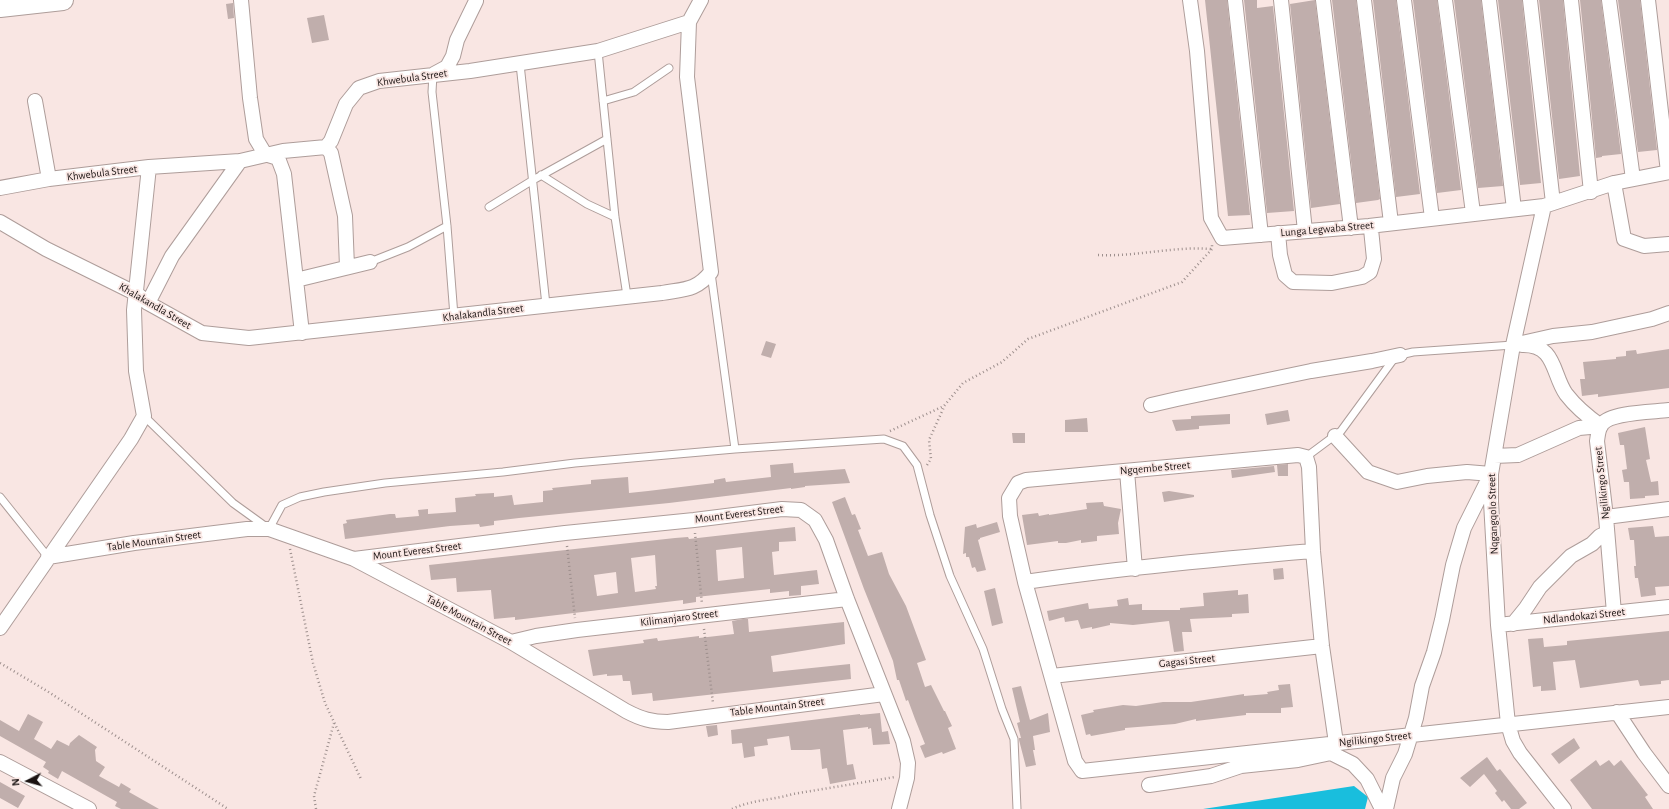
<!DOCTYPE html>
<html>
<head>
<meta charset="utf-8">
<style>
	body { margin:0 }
	#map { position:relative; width:1669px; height:809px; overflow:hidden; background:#f9e6e3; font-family:"Alegreya Sans",sans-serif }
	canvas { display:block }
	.north { position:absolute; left:8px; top:761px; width:40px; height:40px; -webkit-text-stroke:3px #f9e6e3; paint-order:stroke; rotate:264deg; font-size:11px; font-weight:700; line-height:16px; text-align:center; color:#1a1312 }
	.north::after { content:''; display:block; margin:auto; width:14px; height:18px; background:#1a1312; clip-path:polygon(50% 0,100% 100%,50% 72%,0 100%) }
</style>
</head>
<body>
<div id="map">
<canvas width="1669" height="809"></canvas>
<div class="north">N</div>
</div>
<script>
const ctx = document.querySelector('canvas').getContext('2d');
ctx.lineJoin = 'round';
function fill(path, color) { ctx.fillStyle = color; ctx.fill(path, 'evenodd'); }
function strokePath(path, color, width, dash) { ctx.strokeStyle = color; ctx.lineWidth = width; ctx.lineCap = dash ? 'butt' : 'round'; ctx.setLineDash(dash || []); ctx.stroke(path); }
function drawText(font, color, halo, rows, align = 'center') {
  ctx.font = font + ' "Alegreya Sans",sans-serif'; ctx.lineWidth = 3.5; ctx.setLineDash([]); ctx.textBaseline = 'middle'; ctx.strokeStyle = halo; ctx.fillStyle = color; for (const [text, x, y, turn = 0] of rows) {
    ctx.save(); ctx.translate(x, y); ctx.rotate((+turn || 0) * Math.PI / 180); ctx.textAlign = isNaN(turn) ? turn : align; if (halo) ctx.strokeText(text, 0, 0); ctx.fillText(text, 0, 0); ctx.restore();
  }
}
fill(new Path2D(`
	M1354,786L1368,797L1365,809H1203Z`), '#19bedd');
fill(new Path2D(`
	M1205,0H1227L1250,215L1228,216Z
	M1244,0H1257V8L1273,6L1294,211L1267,213Z
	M1315,0L1340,204L1311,208L1290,4Z
	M1332,0H1356L1380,199L1378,200L1356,203Z
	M1373,0H1396L1420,194L1396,197Z
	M1413,0H1437L1461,190L1437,193Z
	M1454,0H1481L1503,186L1478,188Z
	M1498,0H1522L1541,183L1520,185Z
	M1539,0H1563L1580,176L1559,179Z
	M1580,0H1601L1621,154L1602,156V157L1596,158Z
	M1618,0H1640L1657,150L1638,152Z
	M233,3L234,18L228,19L226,4Z
	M324,15L329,40L312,43L307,18Z
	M766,341L776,344L771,358L761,355Z
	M1669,349V388L1598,397V394L1582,396L1580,379H1585L1583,362L1616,359V357L1626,356V351L1636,350L1637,354Z
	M1288,410L1290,421L1267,425L1265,414Z
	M1230,414V424L1199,426V429L1176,431L1172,420L1191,419V416Z
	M1087,418L1088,432H1065V420Z
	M1645,427L1650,459L1646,460L1651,482L1658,481L1659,495L1645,496V498L1630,499L1629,482H1624L1622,470L1627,469L1624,445H1620L1618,433Z
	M1012,433H1025V443H1013Z
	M793,463L794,473L845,469L850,483L805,486V487L791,489V488L669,503L519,518L494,521V525L480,527L479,524L450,526L345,539L343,524L347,523L346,520L390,514H395L396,518L419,516L418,510L428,509V514L456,512L455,498L476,496L475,494L494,493V497L512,495L514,505L543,502V491L553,490L552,488L591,484V480L628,477L629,493L648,491L714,483V480L725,478L726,482L771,477L770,465Z
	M1288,464V476H1278L1277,465Z
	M1274,466L1275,472L1232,478L1231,470Z
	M1169,491L1194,495V497L1164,502L1162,492Z
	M845,497L852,515L855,514L861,529L858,530L868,556L882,552L889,574L906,606L926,660L917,663L925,687L931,685L944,711H945L952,726L948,728L956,749L943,754L942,752L925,758L920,746L925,744L915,719L908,700L906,701L899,680H897L893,661L864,589L832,502Z
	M1103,502L1104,506L1121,509L1118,523L1119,534L1097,536V541L1081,543V540L1066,543H1058V541L1027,545L1022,515L1038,513L1039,516L1049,514V515L1087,509L1086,503Z
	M997,522L1000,532L980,538V539L978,540L986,570L977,572L975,567L972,568L969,557H966V553L963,554L965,527L976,524L977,528Z
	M1653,526L1655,537L1669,536V586L1655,587L1656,595L1641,597L1638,578H1635L1634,566H1636L1634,540H1630L1628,528Z
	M795,527L796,541L779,542V551L772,552L774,575L817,570L819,584L801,586V595L789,596V591L770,593V589L696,597V602L683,604V600L515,620V617L494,619L491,590L457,592L456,578L431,580L429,565L675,538L688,537L689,539ZM742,547L744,578L718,581L716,550ZM655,555L657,586H655L656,589L635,592L631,558ZM616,572L618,593L597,596L594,575Z
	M1283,568L1284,579L1274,580L1273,569Z
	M995,588L1003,623L992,626L984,591Z
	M1238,590V595L1248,594L1249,613L1232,614V617L1190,619L1192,632H1182L1184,651L1174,652L1169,621L1133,625L1110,623V625L1092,629V627L1081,629L1078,620L1065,622L1064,617L1049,621L1047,611L1088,603L1089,609L1118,606L1117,600L1128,598L1129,605L1142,604V610H1180V608L1204,606L1203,593Z
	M743,619H748L749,632L844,622L845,644L771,656L773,672L850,664L851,679L653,701L652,693L632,695L630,681H623L622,675L607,676V674L593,676L588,650L644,643L643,640L657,638L658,641L699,636V638L734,634L732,621Z
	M1669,631V680L1661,681V684L1640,686L1638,680L1580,688L1575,660L1553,662L1556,690L1541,691V686L1533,687L1528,639L1543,638L1544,647L1567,645V641Z
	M1290,684L1293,707L1281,708V713H1246V715L1196,721V719L1175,724L1125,728V730L1091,736L1090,734L1086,735L1081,715L1094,712L1093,710L1123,705L1136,706L1163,702H1191L1244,694V696L1268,694L1267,692L1279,690L1278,685Z
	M1021,686L1030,720L1048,713L1050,732L1033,736L1035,750H1033L1036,765L1026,767L1019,740V738H1021L1017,723L1020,722L1012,688Z
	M880,713L882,732L888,731L890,744L873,745L871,728L868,729V727L843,730L847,765L853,764L856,779L830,784L827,768L822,769L820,749L811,750H791L789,736L767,739L768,745L754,747L755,756L744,758L742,743L732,744L731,730L860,714V715Z
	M28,714L43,722L34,739L51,749L57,740L69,746L70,743L79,735L97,747L95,750L96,761L105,767L99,776L119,787L121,783L131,789L129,792L159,809H121L115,806L117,802L62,771L58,779L48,773L49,771L43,767L46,762L0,736V720L19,731Z
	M717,725L718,735L708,737L706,726Z
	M1574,738L1580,748L1559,764L1551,754Z
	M1487,757L1497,771L1500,769L1527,803L1519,809H1511L1504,800L1502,802L1495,793L1497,791L1484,774L1470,787L1460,778Z
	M1596,760L1600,766L1609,760L1614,766L1621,760L1648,795L1645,797L1653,809H1592L1570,780Z
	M0,782L25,796L18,808L0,798Z`), '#c0aeac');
const lane = new Path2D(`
	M598,51L615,217L627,296
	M520,64L546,305
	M433,74L432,92L447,226L454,316
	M603,101L634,92L669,68
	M541,175L587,204L615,217
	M489,207L533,180L607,139
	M370,262L408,247L447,226
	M711,273L735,449
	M144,416L233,503L269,529L282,505L300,497L324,492L385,483L503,472L575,463L735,449L884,439L903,446L917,465L930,515L950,576L983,649L1002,709L1014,739L1017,809
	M1306,457L1341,431L1393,360L1400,355L1413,352L1513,345
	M0,497L48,557`);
const street = new Path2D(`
	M241,0L250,98L256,139L265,154L278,158L284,174L302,333
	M1190,0L1197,51L1211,218L1222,238L1369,226L1544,206L1614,183L1669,172
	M1235,0L1261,235
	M1281,0L1305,231
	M1323,0L1351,228
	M1364,0L1391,223
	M1404,0L1432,218
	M1445,0L1473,213
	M1489,0L1514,209
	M1530,0L1553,203
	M1571,0L1591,192
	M1609,0L1633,179
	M1648,0L1668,172
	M434,74L447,67L453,56L457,40L476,1
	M35,101L49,179
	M326,147L331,153L345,216L347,267
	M1614,183L1624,239L1644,246L1669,244
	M0,188L49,179L149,167L240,161L283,151L326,147L331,141L346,104L359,88L379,81L470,71L598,51L689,22
	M1544,206L1513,345L1491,474V502L1498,625L1508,724L1513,741L1520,753L1564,809
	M0,222L46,249L137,294L148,303L202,333L249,338L662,293C684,289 696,291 711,272L687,77L689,22L701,0
	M1278,233L1280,255L1285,275L1293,282L1332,283L1362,277L1370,272L1374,259L1371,229L1369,226
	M296,280L370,262
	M148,303L172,256L240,161
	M1513,345L1553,336L1592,332L1652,319L1669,313
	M1522,345C1556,344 1552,374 1566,394C1576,407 1588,417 1601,426
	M1151,405L1177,399L1311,371L1372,361L1400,355
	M1335,436L1368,472L1397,482L1427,476L1467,472L1491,474L1464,528L1453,565L1442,620L1434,652L1422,686L1416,718L1405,754L1393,778L1386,809
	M1494,456L1518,455L1579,428L1601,426
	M1127,471L1135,569
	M1606,517L1669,509
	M48,557L134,543L247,529H269L354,559L511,642L626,711C641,719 652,722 668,722L884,694
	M354,559L565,533L694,520L782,509L801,510L815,520L826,540L847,599L903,741L908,763L907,778L899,809
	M1025,582C1120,568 1217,559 1313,551
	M1614,613L1606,517L1597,441C1598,435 1598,429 1602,424C1611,412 1654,412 1669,410
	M1513,624L1526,608L1540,587L1571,556L1592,544L1600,536L1607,533
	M1498,625L1669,607
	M0,628L131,439L144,416L136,371L134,310L149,167
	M511,642L536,636L577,630L847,599
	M1052,676L1322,646
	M1617,712L1644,753L1669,786
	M1336,743L1322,646L1313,551L1309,467L1306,457L1298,455L1026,480L1018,483L1009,498L1010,516L1025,582L1075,761L1082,771L1669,707
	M0,762L89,809
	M1149,785L1211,776L1241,766L1298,760L1331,753L1353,764L1367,779L1382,809`);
const secondary = new Path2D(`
	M0,7L63,0`);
strokePath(lane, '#ae9d9a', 9);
strokePath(street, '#ae9d9a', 16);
strokePath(secondary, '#ae9d9a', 22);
strokePath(new Path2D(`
	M1098,255C1136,257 1173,246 1211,249
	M890,431L944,406L963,383L1002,362L1028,339L1182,282L1212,249V245
	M927,465L931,459L929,440L944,407
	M695,533L702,604
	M567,546L575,618
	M290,549L313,663L325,703L361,779
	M704,629L713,703
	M0,663L47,691L228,809
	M316,809L314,796L334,723
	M732,809C751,800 773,800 793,794L895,777`), '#9d8f8d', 2.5, [1, 3]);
strokePath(lane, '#fff', 7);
strokePath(street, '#fff', 14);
strokePath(secondary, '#fff', 20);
drawText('11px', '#1a1312', '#f9e6e3', [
	["Khwebula Street",412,78,-8],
	["Khwebula Street",102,173,-7],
	["Lunga Legwaba Street",1327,229,-5],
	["Khalakandla Street",155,306,30],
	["Khalakandla Street",483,313,-7],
	["Ngqembe Street",1155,468,-5],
	["Ngilikingo Street",1602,483,-96],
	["Mount Everest Street",739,514,-7],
	["Nqgangqolo Street",1493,514,-92],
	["Table Mountain Street",154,541,-8],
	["Mount Everest Street",417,551,-7],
	["Ndlandokazi Street",1584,616,-6],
	["Kilimanjaro Street",679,618,-7],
	["Table Mountain Street",469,620,28],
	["Gagasi Street",1187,661,-6],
	["Table Mountain Street",777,707,-7],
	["Ngilikingo Street",1375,739,-6]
]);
</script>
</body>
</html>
